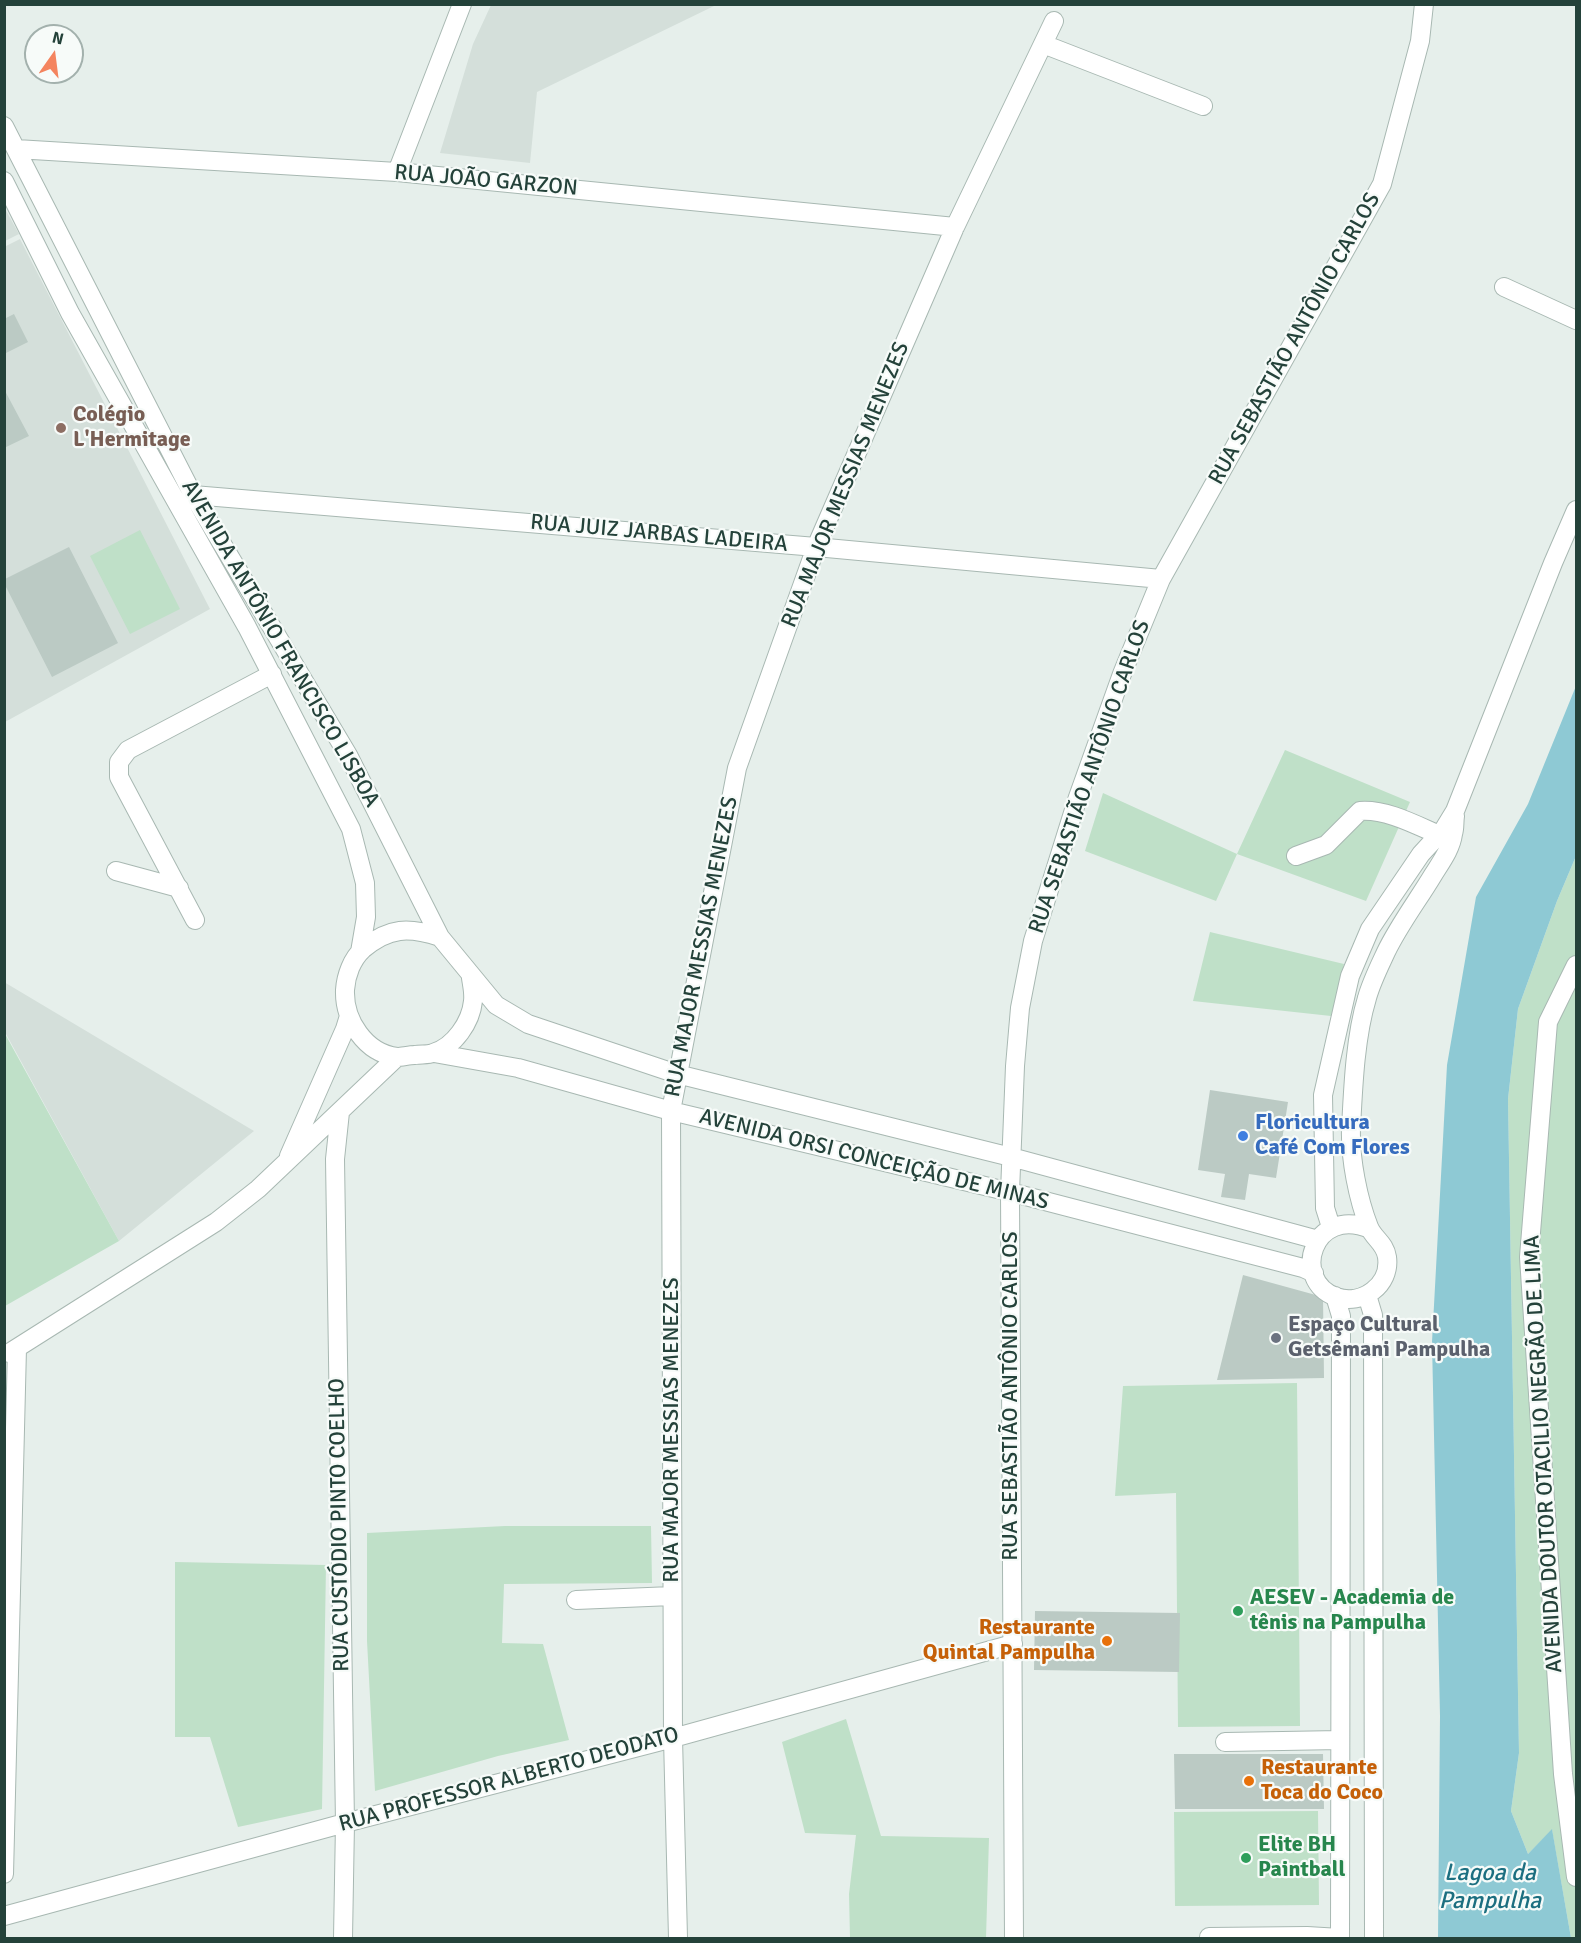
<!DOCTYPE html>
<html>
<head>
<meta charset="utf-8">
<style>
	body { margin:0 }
	#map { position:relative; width:1581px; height:1943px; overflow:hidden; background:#e6efeb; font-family:Signika,sans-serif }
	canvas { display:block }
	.frame { position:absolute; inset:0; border:6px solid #24423a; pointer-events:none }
	.north { position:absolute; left:24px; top:24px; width:60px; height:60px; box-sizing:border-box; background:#f7fbf9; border:2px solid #a3b1ad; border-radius:50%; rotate:14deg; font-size:16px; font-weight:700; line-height:24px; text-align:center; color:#24423a }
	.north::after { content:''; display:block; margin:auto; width:21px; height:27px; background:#f4845f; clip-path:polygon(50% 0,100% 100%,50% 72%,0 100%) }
</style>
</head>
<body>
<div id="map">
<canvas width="1581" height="1943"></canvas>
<div class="frame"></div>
<div class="north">N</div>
</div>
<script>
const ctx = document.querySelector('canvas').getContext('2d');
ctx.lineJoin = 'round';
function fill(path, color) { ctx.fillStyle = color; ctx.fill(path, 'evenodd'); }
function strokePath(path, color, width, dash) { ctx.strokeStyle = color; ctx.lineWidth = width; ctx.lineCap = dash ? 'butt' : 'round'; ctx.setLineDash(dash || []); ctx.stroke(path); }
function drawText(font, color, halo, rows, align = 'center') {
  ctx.font = font + ' Signika,sans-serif'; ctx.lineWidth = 4.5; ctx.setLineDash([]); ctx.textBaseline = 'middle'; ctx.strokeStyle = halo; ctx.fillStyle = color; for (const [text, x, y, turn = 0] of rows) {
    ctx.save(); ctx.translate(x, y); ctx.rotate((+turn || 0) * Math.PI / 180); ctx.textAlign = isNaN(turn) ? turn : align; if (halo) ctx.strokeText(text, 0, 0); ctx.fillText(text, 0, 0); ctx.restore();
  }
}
fill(new Path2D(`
	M713,4L714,6L537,92L530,163L440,153L473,44L491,5Z
	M4,207L19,234L5,241H4Z
	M20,239L210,609L5,722L4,247Z
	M4,982L254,1131L119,1241L5,1032Z`), '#d4dfda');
fill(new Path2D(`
	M140,530L180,609L130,634L90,556Z
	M1285,750L1410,802L1366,901L1237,854L1216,901L1085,851L1103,793L1237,854Z
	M1576,856V1938H1571L1552,1830L1528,1854L1511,1811L1519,1753L1508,1099L1518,1009L1557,901Z
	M1210,932L1344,964L1331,1016L1193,1001Z
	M4,1032L119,1241L5,1306H4Z
	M1297,1383L1300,1726L1178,1727L1176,1493L1115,1496L1123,1386Z
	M505,1526H651L652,1583L504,1584L502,1643L543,1644L569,1740L498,1756L375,1791L367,1641V1533Z
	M175,1562L326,1565L322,1809L238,1827L210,1737H175Z
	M846,1719L881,1836L989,1838L986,1938H850L849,1894L856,1835L805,1833L782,1742Z
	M1318,1811L1319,1905L1175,1906L1174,1812Z`), '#bfe0c8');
fill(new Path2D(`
	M1576,686V856L1557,901L1518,1009L1508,1099L1519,1753L1511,1811L1528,1854L1552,1829L1571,1938H1438L1440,1716L1432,1342L1447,1065L1476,897L1528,804Z`), '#8ec9d4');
fill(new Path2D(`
	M14,314L28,342L4,354V319Z
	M4,389L29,436L4,448Z
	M69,547L118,643L52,677L5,585V579Z
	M1210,1090L1288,1102L1276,1178L1249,1174L1245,1200L1221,1197L1225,1174L1198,1170Z
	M1243,1275L1323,1297L1324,1378L1217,1380Z
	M1035,1611L1180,1613L1179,1672L1034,1670Z
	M1174,1754H1323L1324,1809H1175Z`), '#bbcac4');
const minor = new Path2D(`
	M1043,44L1203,106
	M4,126L193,495L348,755L440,937L496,1005L528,1024L677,1074L1011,1157L1318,1240
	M16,149L397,172L955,227
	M397,172L462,4
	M4,181L70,313L247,627L351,829L365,883L366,917L360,952
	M1504,287L1576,320
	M193,495L816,547L1161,579
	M1296,856L1326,845L1360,811C1386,809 1414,824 1439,835
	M116,871L179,888
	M195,920L119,777V762L128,750L272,674
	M440,937C409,927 389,927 363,949C352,959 346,975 345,990C344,1020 365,1053 397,1057C402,1057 409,1055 415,1055C421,1054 428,1055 433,1053C454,1047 471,1022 473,1001C474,993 472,985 471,978
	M1576,965L1548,1022L1529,1257L1563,1774L1576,1877
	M434,1053L518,1068L671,1111L1010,1192L1303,1268L1314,1273
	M340,1112L335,1159L345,1823L343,1938
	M289,1156L345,1029L349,1016
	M1331,1227L1325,1208L1323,1095L1350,976L1370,929L1421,854L1444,829L1455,811L1553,563L1576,510
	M1370,1229C1313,1205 1290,1280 1336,1297C1362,1306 1391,1285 1387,1257C1385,1243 1374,1239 1369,1227C1358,1199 1350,1159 1351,1129C1353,1089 1355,1037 1367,998C1371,983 1379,967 1386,952C1399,925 1418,900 1433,875C1441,862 1451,849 1453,834C1455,828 1454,822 1455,816
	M1367,1295L1373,1315L1374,1938
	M1335,1296L1341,1316L1340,1938
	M9,1353L216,1222L258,1189L397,1057
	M576,1600L672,1596
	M1225,1742L1340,1740
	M4,1874L17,1348
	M4,1916L345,1823L673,1738L1013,1644
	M1209,1937L1307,1936L1340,1938
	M678,1938L673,1738L671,1111L737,768L816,547L955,227L1054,21
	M1014,1938L1010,1192L1015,1066L1020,1008L1033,941L1078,797L1122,674L1161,579L1382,184L1420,41L1424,4`);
strokePath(minor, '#a8b8b2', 20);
strokePath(minor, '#fff', 18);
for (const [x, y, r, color] of [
	[61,428,6,"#8d6e63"],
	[1243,1136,6,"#3f7fe0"],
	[1276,1338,6,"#6b7280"],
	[1238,1611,6,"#2e9e5b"],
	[1107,1641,6,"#e8710a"],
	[1249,1781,6,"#e8710a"],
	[1246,1858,6,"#2e9e5b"]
]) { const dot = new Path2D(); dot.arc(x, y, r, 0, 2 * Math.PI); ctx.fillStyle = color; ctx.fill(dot); strokePath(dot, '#f7fbf9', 2); }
drawText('22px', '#24423a', '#f7fbf9', [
	["RUA JOÃO GARZON",486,181,5],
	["RUA SEBASTIÃO ANTÔNIO CARLOS",1295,339,-61],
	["RUA MAJOR MESSIAS MENEZES",846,485,-68],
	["RUA JUIZ JARBAS LADEIRA",659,534,5],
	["AVENIDA ANTÔNIO FRANCISCO LISBOA",280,644,60],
	["RUA SEBASTIÃO ANTÔNIO CARLOS",1090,777,-71],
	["RUA MAJOR MESSIAS MENEZES",702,947,-79],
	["AVENIDA ORSI CONCEIÇÃO DE MINAS",874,1160,14],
	["RUA SEBASTIÃO ANTÔNIO CARLOS",1011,1396,-90],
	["RUA MAJOR MESSIAS MENEZES",672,1430,-90],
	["AVENIDA DOUTOR OTACILIO NEGRÃO DE LIMA",1544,1454,-93],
	["RUA CUSTÓDIO PINTO COELHO",340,1525,-91],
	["RUA PROFESSOR ALBERTO DEODATO",509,1780,-15]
]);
drawText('bold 22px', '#785e54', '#f7fbf9', [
	["Colégio",73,415],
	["L'Hermitage",73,440]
], 'left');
drawText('bold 22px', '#366cbe', '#f7fbf9', [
	["Floricultura",1255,1123],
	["Café Com Flores",1255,1148]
], 'left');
drawText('bold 22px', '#5b616d', '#f7fbf9', [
	["Espaço Cultural",1288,1325],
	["Getsêmani Pampulha",1288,1350]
], 'left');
drawText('bold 22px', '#27864d', '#f7fbf9', [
	["AESEV - Academia de",1250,1598],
	["tênis na Pampulha",1250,1623],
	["Elite BH",1258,1845],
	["Paintball",1258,1870]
], 'left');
drawText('bold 22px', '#c56008', '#f7fbf9', [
	["Restaurante",1095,1628],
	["Quintal Pampulha",1095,1653],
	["Restaurante",1261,1768,"left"],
	["Toca do Coco",1261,1793,"left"]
], 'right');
drawText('italic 24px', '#1c6f80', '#f7fbf9', [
	["Lagoa da",1490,1874],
	["Pampulha",1490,1902]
]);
</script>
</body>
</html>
